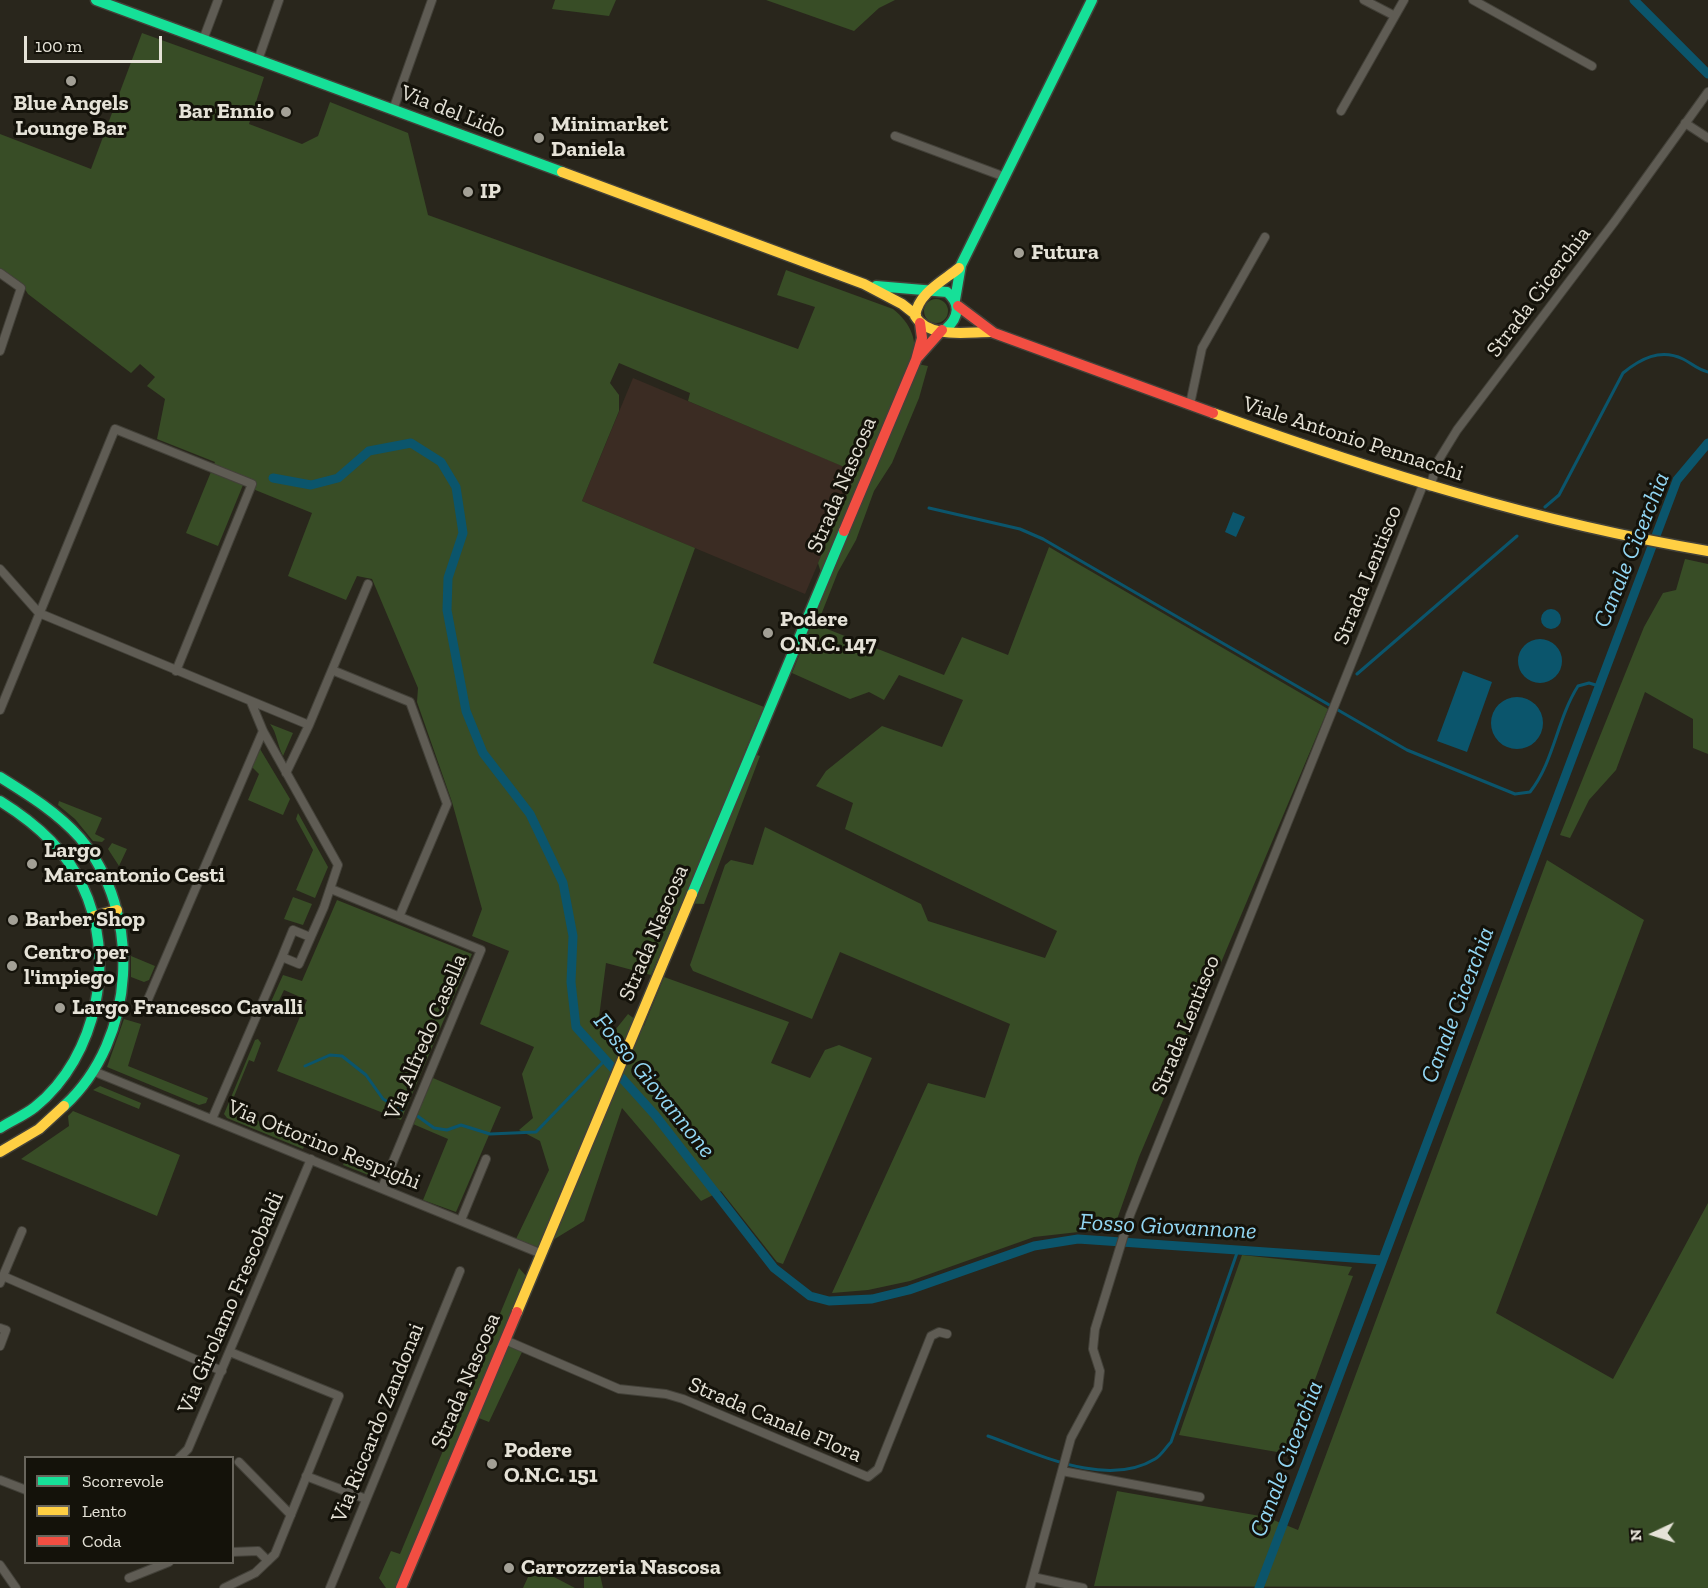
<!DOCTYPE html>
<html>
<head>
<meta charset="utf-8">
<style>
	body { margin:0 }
	#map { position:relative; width:1708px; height:1588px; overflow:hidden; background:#29261c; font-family:"Zilla Slab",serif }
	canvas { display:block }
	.legend { position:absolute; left:24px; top:1456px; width:210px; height:108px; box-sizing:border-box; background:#14120a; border:2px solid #68655c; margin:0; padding:8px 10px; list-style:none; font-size:18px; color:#e5e2d7 }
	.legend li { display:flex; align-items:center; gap:12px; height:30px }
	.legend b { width:30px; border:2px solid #68655c }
	.north { position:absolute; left:1624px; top:1504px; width:60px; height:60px; -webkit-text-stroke:4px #14120a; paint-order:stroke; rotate:266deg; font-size:16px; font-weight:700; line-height:24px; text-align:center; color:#e5e2d7 }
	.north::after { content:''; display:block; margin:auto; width:21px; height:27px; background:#e5e2d7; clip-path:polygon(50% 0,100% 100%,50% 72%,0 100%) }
	.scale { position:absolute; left:24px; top:36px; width:138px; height:27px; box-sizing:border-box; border:3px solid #e5e2d7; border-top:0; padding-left:8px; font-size:18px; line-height:21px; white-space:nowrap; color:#e5e2d7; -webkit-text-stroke:4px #14120a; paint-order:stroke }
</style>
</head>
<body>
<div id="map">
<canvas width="1708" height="1588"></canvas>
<ul class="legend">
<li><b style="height:8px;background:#16e098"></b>Scorrevole</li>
<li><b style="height:8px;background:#ffcf43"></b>Lento</li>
<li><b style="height:8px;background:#f24e42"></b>Coda</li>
</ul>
<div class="north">N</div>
<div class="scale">100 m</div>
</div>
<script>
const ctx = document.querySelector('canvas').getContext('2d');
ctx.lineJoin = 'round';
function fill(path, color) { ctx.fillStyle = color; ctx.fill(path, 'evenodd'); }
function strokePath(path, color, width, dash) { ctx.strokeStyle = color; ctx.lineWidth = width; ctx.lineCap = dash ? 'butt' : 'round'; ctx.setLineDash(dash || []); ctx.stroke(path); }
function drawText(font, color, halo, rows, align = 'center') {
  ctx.font = font + ' "Zilla Slab",serif'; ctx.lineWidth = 6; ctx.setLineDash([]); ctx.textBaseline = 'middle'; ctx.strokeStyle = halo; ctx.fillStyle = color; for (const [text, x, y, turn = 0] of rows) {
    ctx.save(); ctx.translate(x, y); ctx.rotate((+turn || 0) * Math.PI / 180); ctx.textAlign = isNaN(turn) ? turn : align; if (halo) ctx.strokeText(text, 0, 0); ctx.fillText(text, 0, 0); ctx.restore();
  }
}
fill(new Path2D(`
	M633,378L857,472L805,594L582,501Z`), '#3b2c23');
fill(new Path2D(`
	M555,0H616L609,16L552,9Z
	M766,0H895L879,8L854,31Z
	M142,33L264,77L249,124L302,144L318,136L330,102L408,133L428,215L798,349L815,307L777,295L786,270L893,309C911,323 919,342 912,363L928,366L919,398L892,463L874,491L856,540L838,572L817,625L944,675L962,637L1008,655L1049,547L1328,709L1139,1157L1114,1228L1034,1237L910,1281L868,1290L832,1293L928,1083L985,1098L1010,1024L840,952L812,1019L693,971L690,965L725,865L731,860L753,865L765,827L921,904L928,921L1045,958L1057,931L845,829L853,803L816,786L826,771L882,726L942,747L963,700L899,675L884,700L869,692L850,699L792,673L826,589L818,563L856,472L688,401L690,393L619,363L610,383L619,395V411L582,501L695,548L653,663L764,707L745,751L760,756L704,904L682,903L651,975L606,963L598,1025L612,1034L628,1014L644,1026L664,977L789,1022L771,1063L810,1078L825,1050L839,1045L872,1058L783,1264L777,1262L721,1191L701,1201L622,1108L584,1221L540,1248L516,1239L549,1170L540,1141L519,1130L533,1118L522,1074L534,1047L480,1024L509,951L472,936L482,909L452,802L417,702L418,688L372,579L357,576L346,600L288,576L312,513L243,485L218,546L186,533L215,462L157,439L165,399L147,386L155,377L140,364L131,373L28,294L21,283L0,268V134L91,169Z
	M924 311a12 12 0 1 1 24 0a12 12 0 1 1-24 0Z
	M1685,559L1708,564V754L1693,748V719L1645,692L1616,770L1589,800L1570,838L1560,835L1644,627L1663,593L1676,590Z
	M270,724L293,733L283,756C277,744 277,733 270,724Z
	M260,749L290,799L283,815L248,800L259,774L252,767Z
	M59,801L102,818L95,834L105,839L102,842L93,841L75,819L58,805Z
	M298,813L328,867L315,898L296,890L313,850L296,819Z
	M112,843L127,849L119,866L108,849Z
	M1547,860L1644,920L1496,1313L1613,1379L1708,1203V1588L1094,1586L1117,1491L1266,1517L1298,1530Z
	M293,897L312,904L303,925L284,919Z
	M337,900L472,954L401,1120L277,1071L307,1000L284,990L275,1009H271L270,1004L283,975L302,981Z
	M131,956L155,966L149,980L144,982L131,977Z
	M124,1019L141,1024L128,1066L208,1098L206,1103L199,1105L107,1067Z
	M258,1039L261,1043L254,1062L249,1060L229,1109L306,1141L303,1149L227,1118L224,1114L255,1040Z
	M433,1078L501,1107L456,1212L423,1200L448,1139L413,1124Z
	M100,1086L141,1103L139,1109L93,1090Z
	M73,1111L180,1155L157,1216L21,1159L69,1126L68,1116Z
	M346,1158L377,1171L375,1175L371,1176L343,1165Z
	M1242,1255L1352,1267L1348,1275L1353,1276L1288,1453L1279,1449L1277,1452L1179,1435Z
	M519,1268L527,1277L504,1332L522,1352L489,1422L471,1415L398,1588H386L379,1578L391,1551L400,1554Z
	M597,1561L603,1588H584V1563Z
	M533,1566L575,1588H523Z`), '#384d26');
fill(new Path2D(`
	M1233,512L1245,517L1236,537L1225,532Z
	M1541 619a10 10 0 1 1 20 0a10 10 0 1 1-20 0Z
	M1518 661a22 22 0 1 1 44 0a22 22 0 1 1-44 0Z
	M1463,671L1492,682L1467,752L1437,741Z
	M1491 723a26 26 0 1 1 52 0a26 26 0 1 1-52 0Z`), '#0b556c');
strokePath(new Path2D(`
	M1545,507L1559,495L1623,373C1640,359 1660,348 1683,359C1691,363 1698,370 1708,372
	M929,508L1020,529L1043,539L1407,750L1515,794L1530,792C1554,762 1557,719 1578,686L1589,683L1599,686
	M1357,674L1517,536
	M305,1066L330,1055L342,1056L366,1075L383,1099L402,1110
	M416,1115L434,1128L447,1130L461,1125L490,1134L536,1132L606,1059
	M988,1436C1036,1453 1106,1489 1155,1459C1161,1456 1166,1447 1171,1442L1238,1250`), '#0b556c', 3);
strokePath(new Path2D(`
	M1634,0L1708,74
	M273,478L311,485L338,478L369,451L411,443L441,462L456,487L463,533L448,578L447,610L466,711L483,753L530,814L563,883L573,936L571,982L576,1027L655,1115L774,1268L810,1296L829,1301L872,1299L909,1290L1034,1246L1078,1239L1382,1260
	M1259,1588L1677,480L1708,443`), '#0b556c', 9);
const street = new Path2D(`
	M1364,0L1395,16
	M1473,0L1592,66
	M203,40L218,0
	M258,60L279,0
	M393,110L432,0
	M1341,111L1404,0
	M1685,123L1708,138
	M895,136L1005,177
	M0,273L21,288L0,351
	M1190,404L1202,348L1265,237
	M1430,487L1438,461L1457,430L1615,221L1708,92
	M0,569L39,613L309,725
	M332,670L410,702L447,804L399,917
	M251,702L263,731L338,865L324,907L299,964L282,957L293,930L310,937
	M0,710L115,429L252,484L176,671
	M286,773L309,725L368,584
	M331,889L481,950L382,1188
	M146,1004L263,731
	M93,1071L542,1254
	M212,1119L282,957
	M461,1220L486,1159
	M3,1276L222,1371
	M0,1283L22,1231
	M0,1328L6,1330L0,1346
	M505,1340L619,1389L666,1394L683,1399L868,1477L878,1469L931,1336L939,1332L947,1334
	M179,1458L188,1449L311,1159
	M239,1462L291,1515
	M1062,1471L1200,1497
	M306,1476L366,1499
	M0,1480L26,1490
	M232,1552L258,1551L268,1561
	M0,1565L16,1588
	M1033,1577L1083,1588
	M129,1578L169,1562
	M224,1588L255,1573L275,1554L339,1396L230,1352
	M330,1588L460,1271
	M1030,1588L1071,1438L1098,1388L1100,1371L1093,1349L1095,1329L1130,1215L1423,485`);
const fast = new Path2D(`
	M96,0L562,172
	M876,286L947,292C961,304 959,317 946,329
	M955,300L961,265L1092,0
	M0,777C29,795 58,813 80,838C143,913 137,1039 64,1106
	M0,801C34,822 65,848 82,885C117,957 98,1056 35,1107C25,1115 11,1121 0,1128
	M692,894L844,531`);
const slow = new Path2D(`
	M562,172L864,284L902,304L916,315
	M959,268C943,281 918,293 915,316C929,339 966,332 991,332
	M1213,413C1378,472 1535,522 1708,551
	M94,916L117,910
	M0,1152L39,1129L64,1106
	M517,1312L692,894`);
const jam = new Path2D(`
	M958,306L994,333L1213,413
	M918,357L942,330
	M844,531L916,360L922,338L920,323
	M401,1588L517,1312`);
strokePath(street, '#434139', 10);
strokePath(fast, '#434139', 13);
strokePath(slow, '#434139', 13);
strokePath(jam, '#434139', 13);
strokePath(street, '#5f5c54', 8);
strokePath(fast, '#16e098', 10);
strokePath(slow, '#ffcf43', 10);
strokePath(jam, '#f24e42', 10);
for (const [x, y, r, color] of [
	[71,81,6,"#a3a096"],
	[286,112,6,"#a3a096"],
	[539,138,6,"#a3a096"],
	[468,192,6,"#a3a096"],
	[1019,253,6,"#a3a096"],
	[768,633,6,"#a3a096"],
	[32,864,6,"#a3a096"],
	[13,920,6,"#a3a096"],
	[12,966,6,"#a3a096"],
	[60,1008,6,"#a3a096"],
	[492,1464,6,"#a3a096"],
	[509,1568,6,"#a3a096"]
]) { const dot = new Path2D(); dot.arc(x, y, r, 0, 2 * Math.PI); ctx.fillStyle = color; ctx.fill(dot); strokePath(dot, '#14120a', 2); }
drawText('bold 22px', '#e5e2d7', '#14120a', [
	["Blue Angels",71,104,"center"],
	["Lounge Bar",71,129,"center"],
	["Bar Ennio",274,112,"right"],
	["Minimarket",551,125],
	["Daniela",551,150],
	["IP",480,192],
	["Futura",1031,253],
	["Podere",780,620],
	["O.N.C. 147",780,645],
	["Largo",44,851],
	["Marcantonio Cesti",44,876],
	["Barber Shop",25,920],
	["Centro per",24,953],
	["l'impiego",24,978],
	["Largo Francesco Cavalli",72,1008],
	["Podere",504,1451],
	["O.N.C. 151",504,1476],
	["Carrozzeria Nascosa",521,1568]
], 'left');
drawText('22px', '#e5e2d7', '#14120a', [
	["Via del Lido",453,112,21],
	["Strada Cicerchia",1539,292,-53],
	["Viale Antonio Pennacchi",1353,439,18],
	["Strada Nascosa",842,485,-67],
	["Strada Lentisco",1368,575,-68],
	["Strada Nascosa",654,933,-67],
	["Strada Lentisco",1186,1025,-68],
	["Via Alfredo Casella",426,1037,-67],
	["Via Ottorino Respighi",324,1145,22],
	["Via Girolamo Frescobaldi",231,1303,-67],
	["Strada Nascosa",466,1381,-67],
	["Strada Canale Flora",775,1420,23],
	["Via Riccardo Zandonai",378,1423,-68]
]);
drawText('italic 24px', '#92d6f3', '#14120a', [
	["Canale Cicerchia",1632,550,-68],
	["Canale Cicerchia",1458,1005,-69],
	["Fosso Giovannone",654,1086,51],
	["Fosso Giovannone",1168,1227,3],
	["Canale Cicerchia",1287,1459,-69]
]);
</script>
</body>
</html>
